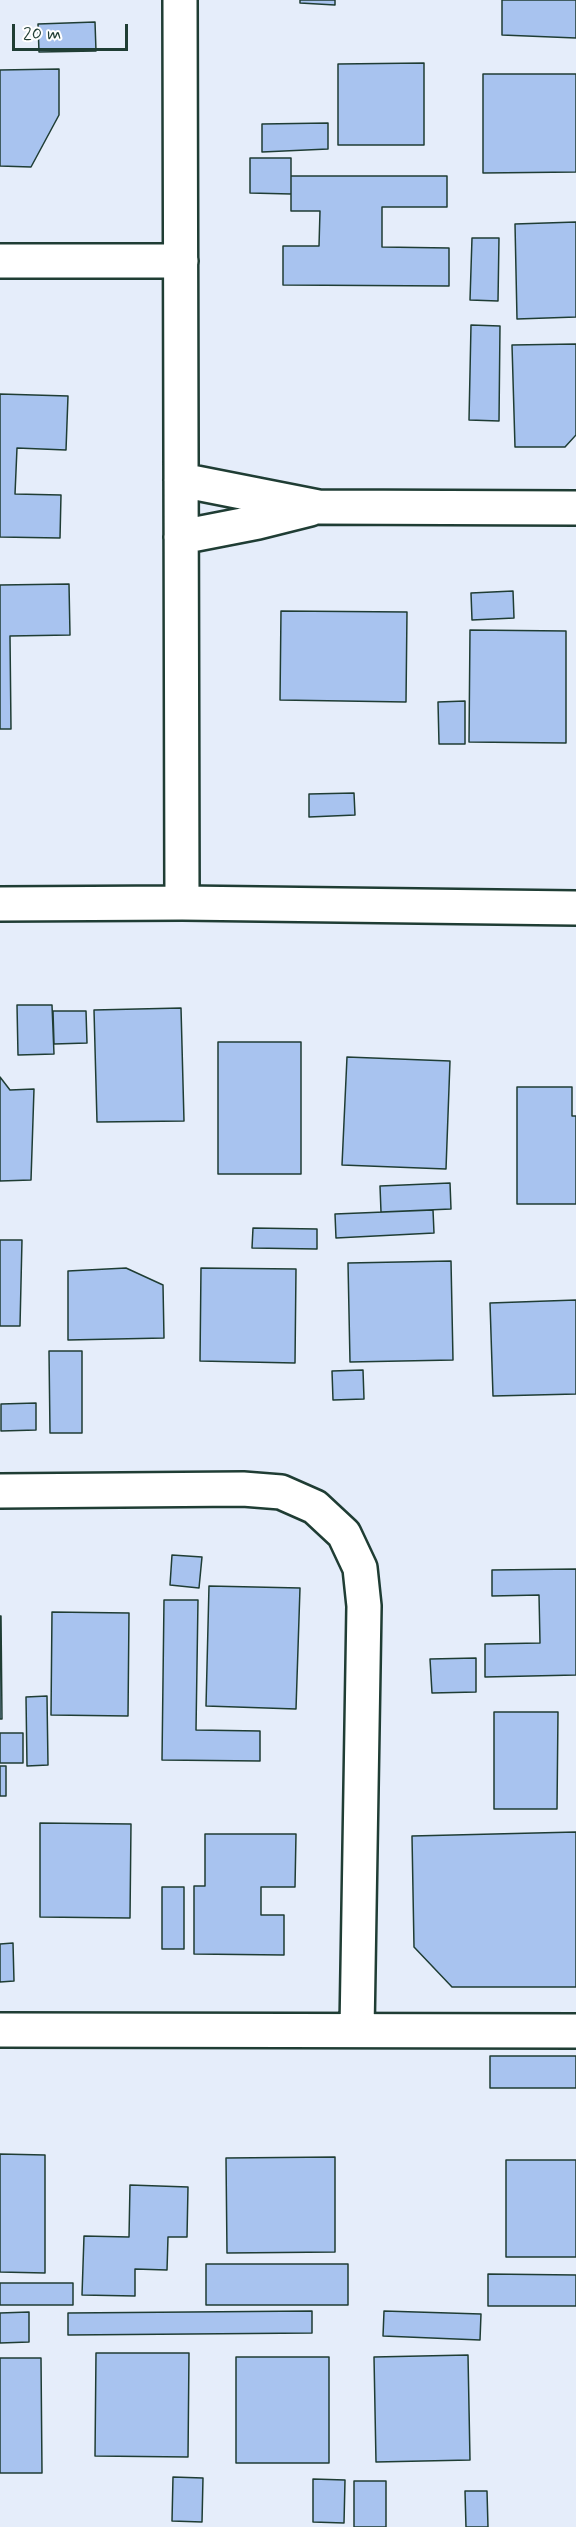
<!DOCTYPE html>
<html>
<head>
<meta charset="utf-8">
<style>
	body { margin:0 }
	#map { position:relative; width:576px; height:2527px; overflow:hidden; background:#e5edfa; font-family:Mynerve,sans-serif }
	canvas { display:block }
	.scale { position:absolute; left:12px; top:24px; width:116px; height:27px; box-sizing:border-box; border:3px solid #1f3d34; border-top:0; padding-left:8px; font-size:18px; line-height:21px; white-space:nowrap; color:#1f3d34; -webkit-text-stroke:4px #fff; paint-order:stroke }
</style>
</head>
<body>
<div id="map">
<canvas width="576" height="2527"></canvas>
<div class="scale">20 m</div>
</div>
<script>
const ctx = document.querySelector('canvas').getContext('2d');
ctx.lineJoin = 'round';
function fill(path, color) { ctx.fillStyle = color; ctx.fill(path, 'evenodd'); }
function strokePath(path, color, width, dash) { ctx.strokeStyle = color; ctx.lineWidth = width; ctx.lineCap = dash ? 'butt' : 'round'; ctx.setLineDash(dash || []); ctx.stroke(path); }
const building = new Path2D(`
	M300,0H335V5L300,3Z
	M502,0H576V38L502,35Z
	M95,22L96,51L39,52L38,24Z
	M424,63V145H338V64Z
	M59,69V115L31,167L0,166V70Z
	M483,74H576V172L483,173Z
	M328,123V149L262,152V124Z
	M250,158H291V194L250,193Z
	M291,176H447V207H382V247L449,248V286L283,285V246H319L320,211H291Z
	M576,222V317L517,319L515,224Z
	M472,238H499L498,301L470,300Z
	M471,325L500,326L499,421L469,420Z
	M576,344V435L565,447H515L512,345Z
	M0,394L68,396L66,450L17,448L15,494L61,495L60,538L0,537Z
	M69,584L70,635L10,636L11,729H0V585Z
	M513,591L514,618L472,620L471,593Z
	M281,611L407,612L406,702L280,700Z
	M470,630L566,631V743L469,742Z
	M465,701V744H439L438,702Z
	M354,793L355,815L309,817V794Z
	M17,1005H52L54,1054L18,1055Z
	M181,1008L184,1121L97,1122L94,1010Z
	M53,1011H86L87,1043L54,1044Z
	M218,1042H301V1174H218Z
	M347,1057L450,1061L446,1169L342,1165Z
	M0,1077L10,1090L34,1089L31,1180L0,1181Z
	M517,1087H572V1116H576V1204H517Z
	M450,1183L451,1209L381,1212L380,1186Z
	M433,1210L434,1233L336,1238L335,1214Z
	M253,1228L317,1229V1249L252,1248Z
	M0,1240H22L20,1326H0Z
	M451,1261L453,1360L350,1362L348,1263Z
	M126,1268L163,1285L164,1338L68,1340V1271Z
	M201,1268L296,1269L295,1363L200,1361Z
	M576,1300V1394L493,1396L490,1303Z
	M49,1351H82V1433H50Z
	M363,1370L364,1399L333,1400L332,1371Z
	M36,1403V1430L1,1431V1404Z
	M172,1555L202,1557L199,1588L170,1585Z
	M576,1569V1675L485,1677V1644L540,1643L539,1595L492,1596V1570Z
	M209,1586L300,1588L296,1709L206,1706Z
	M164,1600H198L196,1730L260,1731V1761L162,1760Z
	M52,1612L129,1613L128,1716L51,1715Z
	M0,1616H1L2,1719H0Z
	M476,1658V1692L432,1693L430,1659Z
	M47,1696L48,1765L27,1766L26,1697Z
	M494,1712H558L557,1809H494Z
	M0,1733H23V1763H0Z
	M0,1766H6V1796H0Z
	M40,1823L131,1824L130,1918L40,1917Z
	M576,1832V1987H452L414,1947L412,1836Z
	M205,1834H296L295,1887H261V1915H284V1955L194,1954V1886H205Z
	M162,1887H184V1949H162Z
	M13,1943L14,1981L0,1982V1944Z
	M490,2056H576V2088H490Z
	M0,2154L45,2155V2273L0,2272Z
	M335,2157V2252L227,2253L226,2158Z
	M506,2160H576V2257H506Z
	M130,2185L188,2187L187,2237H168L167,2270L135,2269V2296L82,2295L84,2236L129,2237Z
	M206,2264H348V2305H206Z
	M488,2274L576,2275V2306H488Z
	M0,2283H73V2305H0Z
	M312,2311V2333L68,2335V2313Z
	M384,2311L481,2314L480,2340L383,2336Z
	M29,2312V2342L0,2343V2313Z
	M96,2353H189L188,2457L95,2456Z
	M468,2355L470,2460L376,2462L374,2357Z
	M236,2357H329V2463H236Z
	M0,2358H41L42,2473H0Z
	M173,2477L203,2478L202,2522L172,2521Z
	M313,2479L345,2480L344,2523L313,2522Z
	M354,2481H386V2527H354Z
	M465,2491H487L488,2527H466Z`);
fill(building, '#a8c3ef');
strokePath(building, '#1f3d34', 1.5);
const minor = new Path2D(`
	M180,0L182,903
	M0,261H181
	M181,480L318,507L576,508
	M181,537L258,522L310,509
	M0,904L182,903L576,908
	M0,1491L243,1489L281,1492L315,1507L344,1534L360,1568L364,1606L357,2030
	M0,2030L576,2031`);
strokePath(minor, '#1f3d34', 38);
strokePath(minor, '#fff', 33);
</script>
</body>
</html>
